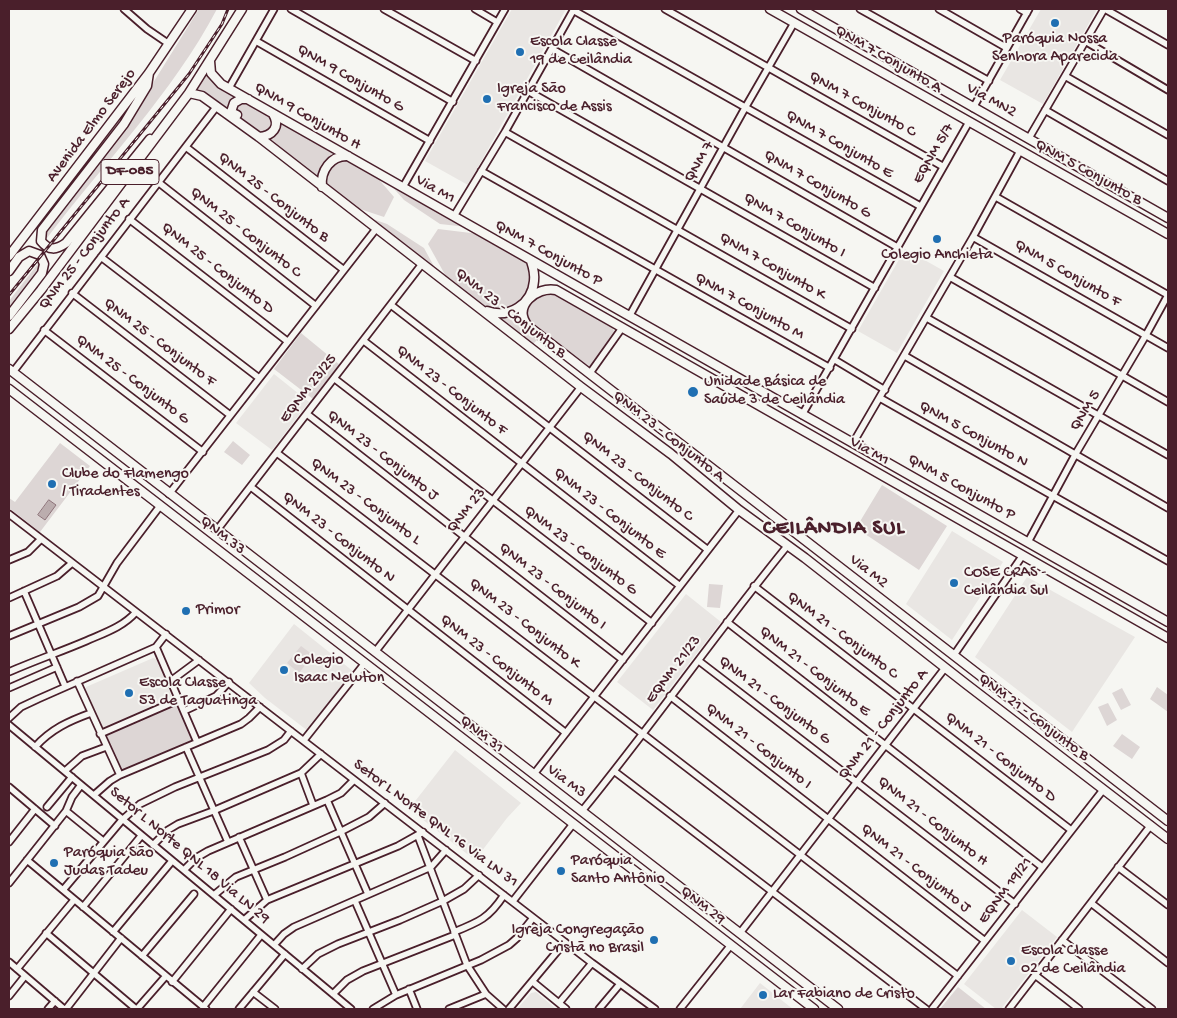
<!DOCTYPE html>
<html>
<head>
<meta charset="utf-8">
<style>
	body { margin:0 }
	#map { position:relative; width:1177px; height:1018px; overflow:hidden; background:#f6f6f2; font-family:"Gochi Hand",sans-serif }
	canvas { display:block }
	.frame { position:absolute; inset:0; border:10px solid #4a1f2b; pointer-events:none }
</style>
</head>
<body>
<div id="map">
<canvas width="1177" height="1018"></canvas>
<div class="frame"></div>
</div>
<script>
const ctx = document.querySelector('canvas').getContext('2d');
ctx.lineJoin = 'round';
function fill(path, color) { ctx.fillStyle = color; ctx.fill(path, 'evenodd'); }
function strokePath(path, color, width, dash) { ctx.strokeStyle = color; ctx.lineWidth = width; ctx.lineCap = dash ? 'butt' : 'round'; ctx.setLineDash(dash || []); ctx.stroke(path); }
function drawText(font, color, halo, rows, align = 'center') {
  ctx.font = font + ' "Gochi Hand",sans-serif'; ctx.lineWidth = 4; ctx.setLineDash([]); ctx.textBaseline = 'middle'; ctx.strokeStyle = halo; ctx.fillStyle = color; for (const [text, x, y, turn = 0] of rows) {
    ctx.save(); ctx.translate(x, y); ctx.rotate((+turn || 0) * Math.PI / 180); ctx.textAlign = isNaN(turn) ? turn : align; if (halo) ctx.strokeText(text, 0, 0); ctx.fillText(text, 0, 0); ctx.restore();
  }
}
fill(new Path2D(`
	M512,9H566L468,185L425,161Z
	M1041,9H1097L1043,104L1000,80Z
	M905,249L944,271L897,353L858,331Z
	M274,374L309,402L272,450L236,423Z
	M952,531L1003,562L952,640L906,604Z
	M1027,577L1135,637L1072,732L975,657Z
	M686,594L721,622L653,710L617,682Z
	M294,624L354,672L308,731L265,698L249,683Z
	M153,658L157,659L172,697L171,699L105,728L101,727L85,689L86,687Z
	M455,750L521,803L507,818L475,860L409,809Z
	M1022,910L1057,937L1001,1009H996L964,984Z
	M760,983L789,1006L793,1009H740Z
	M536,992L556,1009H517L531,993Z`), '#e9e6e3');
fill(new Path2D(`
	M199,9H217C173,93 103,164 47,238L45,229L130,120Z
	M208,73L214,83L235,96L230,101L226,109L206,94L195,92Z
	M240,102H247L271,116L273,125L266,133H258L240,120V117L235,112V106Z
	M283,122L334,151L316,178L269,142Z
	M342,159L375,175L394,197L384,217L354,207L326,183L325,180C329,169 330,163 342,159Z
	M388,182L467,227L440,224L404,200Z
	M367,217L387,224L424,248L437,272Z
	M438,229L479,234L521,258L530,268L532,277L527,290L514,306L507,310H494L486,306L448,280L428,244Z
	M40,261V270L9,311V301Z
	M544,292L555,294L612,327L614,331L591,366L588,368L528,323L526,310L537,296Z
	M519,309L520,323L539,338L532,345L495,317L508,316Z
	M301,333L340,365L313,399L274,369Z
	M233,441L250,455L242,465L224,452Z
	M60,443L90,466L40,532L9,508V498L15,502Z
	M882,485L947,526L919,570L856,528Z
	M709,584L723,585L720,608L707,607Z
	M301,646L313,655L299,673L287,663Z
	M1157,687L1168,695V712L1150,699Z
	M1122,688L1131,705L1121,710L1112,693Z
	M1108,703L1117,720L1107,726L1098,707Z
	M177,704L193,742L122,773L105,735Z
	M1122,734L1140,747L1132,759L1113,746Z
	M958,987L986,1009H940Z`), '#ddd6d5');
const water = new Path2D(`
	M49,500L56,505L45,520L38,515Z`);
fill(water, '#bbadae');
strokePath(water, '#8e747a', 1);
const minor = new Path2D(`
	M124,9L147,29L169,44
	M291,9L453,102
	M384,9L476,61
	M475,9L497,22
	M665,9L942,166
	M860,9L989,81
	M939,9L1007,48
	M1020,9L1027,13
	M1105,9L1168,45
	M573,10L920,206
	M256,41L430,141
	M1085,41L1168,90
	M552,49L897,247
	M1065,76L1168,135
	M229,88L274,9
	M528,91L875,288
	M973,108L1029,9
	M1045,110L1168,181
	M505,132L852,329
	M1029,138L1104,9
	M186,147L344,270
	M481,171L830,368
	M158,182L316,306
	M403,187L505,9
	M996,197L1168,295
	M454,216L505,132L574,9
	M129,219L287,341
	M973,237L1168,348
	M101,257L259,378
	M950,277L1168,402
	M72,293L230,415
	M391,305L708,550
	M630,315L745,108L794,23
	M927,318L1168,455
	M44,330L203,452
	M364,341L680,586
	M905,356L1168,508
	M835,360L885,390
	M13,372L217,106
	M590,373L622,328
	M335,379L652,623
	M880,398L1168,561
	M307,414L623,660
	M802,415L969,122
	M853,443L973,237L1020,151
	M277,453L958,976
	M251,487L566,733
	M169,494L376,229
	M9,514L592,963L655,1009
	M217,530L422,264
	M1028,542L1075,455L1146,335L1168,295
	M9,560L28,552L41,539
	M754,586L1071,830
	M24,591L65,686
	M9,598L57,576L72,563
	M727,622L1042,867
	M9,636L79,607L98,596L117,563L160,506
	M156,647L197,742
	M375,652L581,387
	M954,655L1023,555
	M699,661L1015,904
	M9,672C34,661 60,652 86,641C104,633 123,627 136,612
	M172,680L199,660
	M77,681L120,775
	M9,688L57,667
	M670,696L985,941
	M184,711L216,696L229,682
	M9,718L21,707L38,699L156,647L166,634
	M9,725L351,1009
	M100,734L178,700
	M304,740L365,663
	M35,747C51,729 69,721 91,713
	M186,747L228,842
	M65,771L82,756L106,747
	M614,771L926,1009
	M301,773L313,805
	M534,774L739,510
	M9,787L55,826
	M94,795L110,781L120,775L241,724L249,718L260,707
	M327,800L368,894
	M47,807L72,777
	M66,811L103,841
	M582,811C653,724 717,632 788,545
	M418,836L467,965L486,994L503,1009
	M239,837L267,900
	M9,842L35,809
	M153,845L168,830L178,824L213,811L301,773L321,754
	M27,860L206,1009
	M1118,867L1168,905
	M184,870L196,858L208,851L327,800L341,793L354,780
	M9,883L66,811L72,797L81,785
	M63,890L122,820L140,804L175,787L268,750L284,740L291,731
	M214,895L236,877L285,857L340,832L369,817L385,803
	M355,901L396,995
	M513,901L573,824
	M1091,903L1168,963
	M83,907L141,836
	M244,920L267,900L398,846L423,832
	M113,932L172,861
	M454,932C479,922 489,918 504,895
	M46,933L136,1009
	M740,933L945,668
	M1062,940L1152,1009
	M274,945L284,934L294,927L431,867L446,850
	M142,956L194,894
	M9,962L64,1009
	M17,969L74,900
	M302,969L318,954L338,944L400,920L443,901L464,889L479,875
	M1035,975L1079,1009
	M172,982L231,909
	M533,982L566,1009
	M409,989L417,1009
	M253,992L275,1009
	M333,994L347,980L363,971L455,935
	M9,996L25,976
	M559,1003L592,963
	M203,1007L261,935
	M48,1009L55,1001
	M66,1009L121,938
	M137,1009L165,977
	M239,1009L285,954
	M373,1009L396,995L481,960L509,945L517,938L533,918
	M449,1009L486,994
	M509,1009L565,942
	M599,1009L620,984
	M680,1009L731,945
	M932,1009L1103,790
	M1009,1009L1151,825`);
const major = new Path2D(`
	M770,9L1168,234
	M801,9L1168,218
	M210,61L211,73L221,84L1168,622
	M149,73L147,86L124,124L42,230L41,241C49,251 56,250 66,243L150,139
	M189,93L202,96L259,137L581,387L671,454L739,510L805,558L966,684L1168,839
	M237,115L231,112L234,103L241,99H248
	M259,137C272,136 281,127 273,114
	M322,187C320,171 331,155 348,156
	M9,256L149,73L192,9
	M9,271L19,257L29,251L40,255L44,264L42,273L9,316
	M487,311C509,319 532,304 534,281C535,273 533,267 531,261
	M9,329L41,290L189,93L242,9
	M9,369L838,1009
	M9,389L814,1009
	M1168,638L556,290C536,286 512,307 528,326L1168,821`);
strokePath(minor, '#4a1f2b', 9);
strokePath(major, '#4a1f2b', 11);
strokePath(minor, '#f6f6f2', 5.5);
strokePath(major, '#f6f6f2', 8);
const rail = new Path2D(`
	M9,295L189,74L222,24L228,9`);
strokePath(rail, '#4a1f2b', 3);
strokePath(rail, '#f6f6f2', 1, [4]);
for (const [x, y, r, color] of [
	[1055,23,5,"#1f6fb2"],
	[520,52,5,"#1f6fb2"],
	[487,99,5,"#1f6fb2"],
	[937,239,5,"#1f6fb2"],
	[693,392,6,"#1f6fb2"],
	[52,484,5,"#1f6fb2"],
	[954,583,5,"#1f6fb2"],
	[186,611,5,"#1f6fb2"],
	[284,670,5,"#1f6fb2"],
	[129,693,5,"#1f6fb2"],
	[54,863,5,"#1f6fb2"],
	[561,871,5,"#1f6fb2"],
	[654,940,5,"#1f6fb2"],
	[1011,961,5,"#1f6fb2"],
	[763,995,5,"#1f6fb2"]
]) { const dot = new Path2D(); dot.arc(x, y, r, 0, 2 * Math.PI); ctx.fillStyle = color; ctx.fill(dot); strokePath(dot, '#f6f6f2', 2); }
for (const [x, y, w] of [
	[130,172,58]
]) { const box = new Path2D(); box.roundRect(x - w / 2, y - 12.5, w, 25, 4); ctx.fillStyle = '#f6f6f2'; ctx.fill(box); strokePath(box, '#4a1f2b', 1); }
drawText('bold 15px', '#4a1f2b', null, [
	["DF-085",130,172]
]);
drawText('16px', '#4a1f2b', '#f6f6f2', [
	["Paróquia Nossa",1055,40,"center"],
	["Senhora Aparecida",1055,58,"center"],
	["Escola Classe",530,43],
	["19 de Ceilândia",530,61],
	["Igreja São",497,90],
	["Francisco de Assis",497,108],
	["Colegio Anchieta",937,256,"center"],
	["Unidade Básica de",704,383],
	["Saúde 3 de Ceilândia",704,401],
	["Clube do Flamengo",62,475],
	["/ Tiradentes",62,493],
	["COSE CRAS -",964,574],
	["Ceilândia Sul",964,592],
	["Primor",196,611],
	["Colegio",294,661],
	["Isaac Newton",294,679],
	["Escola Classe",139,684],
	["53 de Taguatinga",139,702],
	["Paróquia São",64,854],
	["Judas Tadeu",64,872],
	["Paróquia",571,862],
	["Santo Antônio",571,880],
	["Igreja Congregação",644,931,"right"],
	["Cristã no Brasil",644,949,"right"],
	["Escola Classe",1021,952],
	["02 de Ceilândia",1021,970],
	["Lar Fabiano de Cristo",773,995]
], 'left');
drawText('16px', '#4a1f2b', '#f6f6f2', [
	["QNM 7 Conjunto A",888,60,30],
	["QNM 9 Conjunto G",350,79,30],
	["Via MN2",991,101,29],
	["QNM 7 Conjunto C",862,105,29],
	["QNM 9 Conjunto H",307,117,30],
	["Avenida Elmo Serejo",92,126,-53],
	["QNM 7 Conjunto E",839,145,30],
	["EQNM 5/7",934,154,-60],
	["QNM 7",700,162,-60],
	["QNM 5 Conjunto B",1088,173,29],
	["QNM 7 Conjunto G",817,185,30],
	["Via M1",435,190,30],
	["QNM 25 - Conjunto B",273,198,38],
	["QNM 7 Conjunto I",794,226,30],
	["QNM 25 - Conjunto C",245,233,38],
	["QNM 25 - Conjunto A",85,254,-52],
	["QNM 7 Conjunto P",548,254,29],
	["QNM 7 Conjunto K",772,267,30],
	["QNM 25 - Conjunto D",217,269,38],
	["QNM 5 Conjunto F",1067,274,30],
	["QNM 7 Conjunto M",749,307,29],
	["QNM 23 - Conjunto B",510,314,38],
	["QNM 25 - Conjunto F",159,343,37],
	["QNM 25 - Conjunto G",132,380,37],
	["EQNM 23/25",309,389,-52],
	["QNM 23 - Conjunto F",451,391,38],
	["QNM 5",1086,411,-59],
	["QNM 5 Conjunto N",973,435,29],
	["QNM 23 - Conjunto A",668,437,38],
	["Via M1",869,452,30],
	["QNM 23 - Conjunto J",382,456,38],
	["QNM 23 - Conjunto C",637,477,38],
	["QNM 5 Conjunto P",961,488,29],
	["QNM 23 - Conjunto L",365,502,37],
	["QNM 23",467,511,-52],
	["QNM 23 - Conjunto E",609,514,38],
	["QNM 33",222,536,38],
	["QNM 23 - Conjunto N",338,538,38],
	["QNM 23 - Conjunto G",580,551,37],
	["Via M2",868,572,38],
	["QNM 23 - Conjunto I",552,587,38],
	["QNM 23 - Conjunto K",524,624,38],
	["QNM 21 - Conjunto C",842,636,37],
	["QNM 23 - Conjunto M",496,661,38],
	["EQNM 21/23",674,670,-53],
	["QNM 21 - Conjunto E",814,672,38],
	["QNM 21 - Conjunto G",774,701,37],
	["QNM 21 - Conjunto B",1033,718,37],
	["QNM 21 - Conjunto A",884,725,-52],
	["QNM 31",481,735,38],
	["QNM 21 - Conjunto I",758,747,38],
	["QNM 21 - Conjunto D",1000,758,38],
	["Via M3",566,782,37],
	["QNM 21 - Conjunto H",932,822,38],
	["Setor L Norte QNL 16 Via LN 31",435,824,37],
	["Setor L Norte QNL 18 Via LN 29",189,856,40],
	["QNM 21 - Conjunto J",915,869,38],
	["EQNM 19/21",1006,891,-53],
	["QNM 29",702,906,38]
]);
ctx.letterSpacing = '1px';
drawText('bold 21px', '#4a1f2b', '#f6f6f2', [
	["CEILÂNDIA SUL",834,530]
]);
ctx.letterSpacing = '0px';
</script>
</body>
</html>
